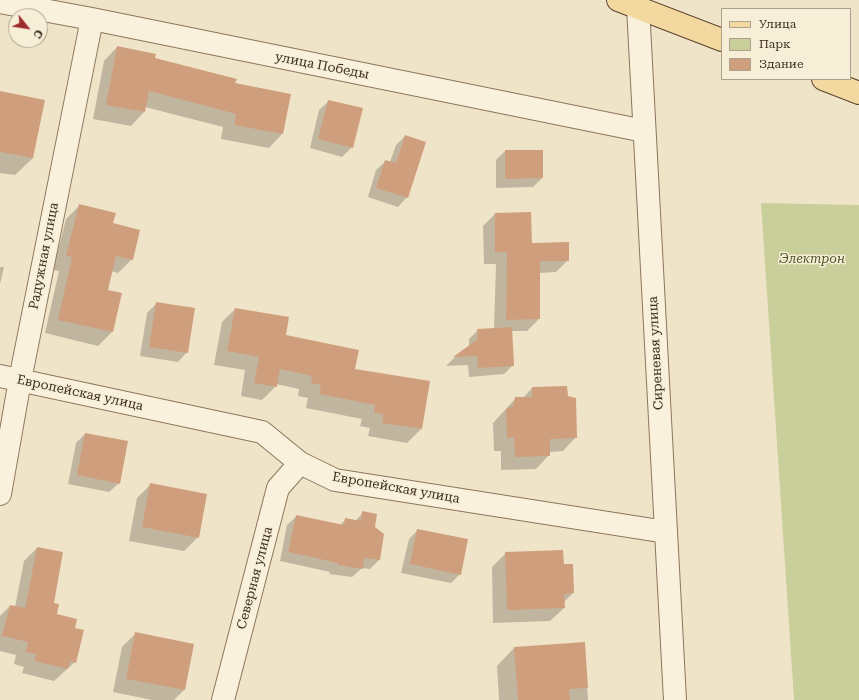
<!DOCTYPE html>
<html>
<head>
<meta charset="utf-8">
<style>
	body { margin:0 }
	#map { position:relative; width:859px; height:700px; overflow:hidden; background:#f0e4c8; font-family:"Roboto Serif",serif }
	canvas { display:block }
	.legend { position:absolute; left:721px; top:8px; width:130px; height:72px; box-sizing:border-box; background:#f7eed8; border:1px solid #ada18e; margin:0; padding:5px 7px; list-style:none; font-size:12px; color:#3d2e20 }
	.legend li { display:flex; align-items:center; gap:8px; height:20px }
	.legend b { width:20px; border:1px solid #ada18e }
	.north { position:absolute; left:8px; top:8px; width:40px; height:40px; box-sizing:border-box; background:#f7eed8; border:1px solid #ada18e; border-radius:50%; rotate:120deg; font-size:11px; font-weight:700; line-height:16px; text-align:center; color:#3d2e20 }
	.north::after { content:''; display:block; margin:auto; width:14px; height:18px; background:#9e2a2b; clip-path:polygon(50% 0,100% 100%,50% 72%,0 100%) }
</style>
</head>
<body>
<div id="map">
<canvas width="859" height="700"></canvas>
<ul class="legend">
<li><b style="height:5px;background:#f3d9a0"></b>Улица</li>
<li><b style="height:11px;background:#c9cf9b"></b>Парк</li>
<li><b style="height:11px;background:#cf9f7d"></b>Здание</li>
</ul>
<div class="north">С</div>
</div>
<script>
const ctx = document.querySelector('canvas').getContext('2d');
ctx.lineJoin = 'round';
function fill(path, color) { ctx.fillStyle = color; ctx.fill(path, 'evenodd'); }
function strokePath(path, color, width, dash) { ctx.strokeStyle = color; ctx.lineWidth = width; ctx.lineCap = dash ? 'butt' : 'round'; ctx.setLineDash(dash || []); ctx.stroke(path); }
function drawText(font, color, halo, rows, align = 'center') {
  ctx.font = font + ' "Roboto Serif",serif'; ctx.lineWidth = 3; ctx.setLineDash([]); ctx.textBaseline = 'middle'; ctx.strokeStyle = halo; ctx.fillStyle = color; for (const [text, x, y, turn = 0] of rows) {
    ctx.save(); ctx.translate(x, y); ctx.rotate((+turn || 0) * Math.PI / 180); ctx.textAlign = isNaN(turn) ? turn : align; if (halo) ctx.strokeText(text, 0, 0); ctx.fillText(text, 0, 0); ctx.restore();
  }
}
fill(new Path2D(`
	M761,203L859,205V700H794Z`), '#c9cf9b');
fill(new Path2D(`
	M117,47L234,84L282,134L269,148L221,139L223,127L145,107L144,112L131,126L93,119L104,61Z
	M0,92L33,158L15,175L0,173Z
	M329,101L352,147L342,157L310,148L319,110Z
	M405,136L407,197L398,207L368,197L376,170L386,161L390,162L396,145Z
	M505,151H542V178L533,187L496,188V160Z
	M80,205L112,224L132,259L118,273L111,271L107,291L121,294L112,332L98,346L45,333L59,271L53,270L66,219Z
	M495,214L531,244L568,260L556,272L539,273V319L527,331H511L513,365L504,374L469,377L468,365L446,366L454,358L469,347V339L478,330L494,329L496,264H484L483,226Z
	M0,267H4L0,284Z
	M156,304L187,352L178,362L140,356L147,313Z
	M235,309L285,336L354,370L429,382L421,429L407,443L368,436L370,428L360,426L362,419L306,408L308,398L298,396L299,389L276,384V386L262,400L241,396L245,370L214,365L222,322Z
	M532,388L567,396L576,437L563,451L549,452V455L536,469L501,470V451H494L493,423L516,398H523Z
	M85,434L119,483L109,492L68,484L76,443Z
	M151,484L198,537L184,551L129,541L137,498Z
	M363,513L374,527L379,560L370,569L362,568L352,577L329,574L330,572L280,561L287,525L297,516L340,525L346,519L355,521Z
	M418,530L460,574L451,583L401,573L409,539Z
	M37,548L55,614L75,662L54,681L22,673L24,667L14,664L16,655L0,651V616L10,606L15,607L24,561Z
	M506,553L563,565L573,593L563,603L564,608L550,621L493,623L492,567Z
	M136,633L184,690L174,700H152L113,692L122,647Z
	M584,643L588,700H499L497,666L514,648Z`), '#0003');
fill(new Path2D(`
	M117,46L156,54L155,58L237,79L235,83L291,94L283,134L234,125L236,114L149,91L145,112L106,105Z
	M0,91L45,100L33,158L0,152Z
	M328,100L363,108L353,148L318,139Z
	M405,135L426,142L408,198L376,188L385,160L396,163Z
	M505,150H543V178L505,179Z
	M79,204L116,213L113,223L140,230L133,260L116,256L108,290L122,293L113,332L58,320L72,257L66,256Z
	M531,212L532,243L569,242V261H540V319L506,320L507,252H495V213Z
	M156,302L195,308L188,353L149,347Z
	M235,308L289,317L286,335L359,350L355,369L430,381L422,429L382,423L383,414L374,413L375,405L319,394L321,385L311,383L312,376L280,369L277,387L254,383L259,357L227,351Z
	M512,327L514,366L478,368L477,356L453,357L478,339L477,329Z
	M567,386L568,396L576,398L577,438L550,439V456L515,457L514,437L507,438L506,409L513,406L515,397H532V387Z
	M85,433L128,441L120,484L77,475Z
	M150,483L207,494L199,538L142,527Z
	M362,511L377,514L375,527L384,534L380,560L364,558L363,569L338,565V563L288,552L296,515L344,525L345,518L361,521Z
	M417,529L468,539L461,575L410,564Z
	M37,547L63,552L54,603L59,604L57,614L77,619L75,628L84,630L76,663L70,661L68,669L34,661L36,654L26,652L28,642L2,636L10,605L25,608Z
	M563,550L564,564H573L574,593L564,594L565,608L507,610L505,552Z
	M135,632L194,644L185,690L126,679Z
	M585,642L588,688L569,689L570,700H518L514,647Z`), '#cf9f7d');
const minor = new Path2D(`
	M0,2L92,19L644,131
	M638,7L675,700
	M0,376L262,432L300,463L335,480L666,532
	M0,494L20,380L92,19
	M223,700L278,488L300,463`);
const major = new Path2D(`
	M618,0L722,40
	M823,79L859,93`);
strokePath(minor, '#8d765c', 24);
strokePath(major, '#5b4430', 24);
strokePath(minor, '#faf1dc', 22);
strokePath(major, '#f3d9a0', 22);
drawText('13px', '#3d2e20', '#f7eed8', [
	["улица Победы",322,66,11],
	["Радужная улица",44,256,-79],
	["Сиреневая улица",656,353,-93],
	["Европейская улица",80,393,12],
	["Европейская улица",396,488,10],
	["Северная улица",255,578,-75]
]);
drawText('italic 13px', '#4d5a26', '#f7eed8', [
	["Электрон",812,259]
]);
</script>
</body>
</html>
